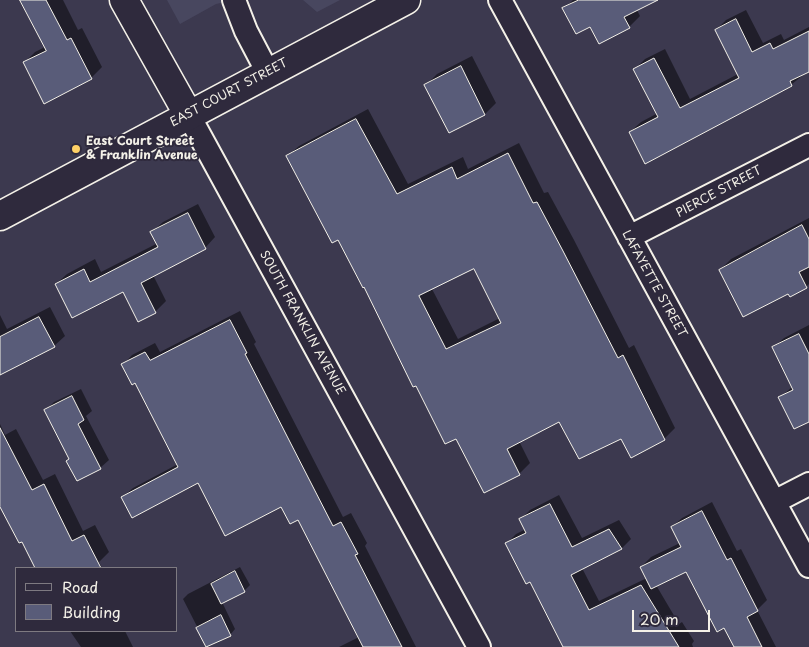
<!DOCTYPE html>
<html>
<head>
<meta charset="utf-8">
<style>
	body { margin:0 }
	#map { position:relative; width:809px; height:647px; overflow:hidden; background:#3c394f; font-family:"Playpen Sans",sans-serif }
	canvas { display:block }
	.legend { position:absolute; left:15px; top:567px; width:162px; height:65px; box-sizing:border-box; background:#2f2a3d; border:1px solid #7e7a81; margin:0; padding:6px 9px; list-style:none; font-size:15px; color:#f4f1e8 }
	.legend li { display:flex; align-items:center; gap:10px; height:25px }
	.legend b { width:25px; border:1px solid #7e7a81 }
	.scale { position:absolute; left:632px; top:610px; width:78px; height:22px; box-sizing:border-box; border:2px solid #f4f1e8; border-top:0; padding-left:6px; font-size:15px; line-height:18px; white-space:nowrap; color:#f4f1e8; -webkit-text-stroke:4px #2f2a3d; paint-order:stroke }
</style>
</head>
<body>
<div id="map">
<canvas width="809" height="647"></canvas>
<ul class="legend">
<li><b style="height:6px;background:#2f2a3d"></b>Road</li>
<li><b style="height:14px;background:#595c79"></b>Building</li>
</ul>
<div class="scale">20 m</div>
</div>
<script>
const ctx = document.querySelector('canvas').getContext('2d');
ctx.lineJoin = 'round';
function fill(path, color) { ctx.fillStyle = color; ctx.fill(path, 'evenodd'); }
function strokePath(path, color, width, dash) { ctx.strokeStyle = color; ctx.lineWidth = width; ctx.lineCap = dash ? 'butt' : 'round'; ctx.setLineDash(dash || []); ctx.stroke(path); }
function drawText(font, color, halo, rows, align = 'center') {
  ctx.font = font + ' "Playpen Sans",sans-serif'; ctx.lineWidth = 4; ctx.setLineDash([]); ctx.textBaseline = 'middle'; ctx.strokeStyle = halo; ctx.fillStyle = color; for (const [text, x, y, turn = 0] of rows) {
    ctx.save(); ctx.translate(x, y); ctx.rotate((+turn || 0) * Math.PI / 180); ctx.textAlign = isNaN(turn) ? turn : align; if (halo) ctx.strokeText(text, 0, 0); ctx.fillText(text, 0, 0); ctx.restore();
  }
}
fill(new Path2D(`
	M167,0H234L216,4L180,24Z
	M303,0H340L317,12Z`), '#48475f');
fill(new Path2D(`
	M21,0H63L78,30L82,28L102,67L91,78L24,63L35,52L45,47Z
	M573,0H656L637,10L640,16L629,27L591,25L564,9Z
	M746,10L763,43L781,34L784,40L809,27V70L791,85L630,132L641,122L658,113L635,69L645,59L665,49L690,99L738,74L716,30L726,20Z
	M472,56L496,103L485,114L450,131L426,85L437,74Z
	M368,109L408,184L463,157L468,169L519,143L544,193L548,192L574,240L629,348L634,345L675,428L664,439L622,437L560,420L519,441L530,463L519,474L456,437L288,156L299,146ZM474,268L500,318L458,339L432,289Z
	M198,204L215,237L205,248L153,275L166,301L155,312L139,320L123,290L56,284L67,274L95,259L101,272L158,243L152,232L163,222Z
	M809,218V284L806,287L789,292L720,270L731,259Z
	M50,307L65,336L54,346L0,374V315L7,329Z
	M240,311L256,342L254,344L343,517L351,513L367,543L365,546L416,647H339L359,637L299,518L282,505L198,482L123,497L133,488L178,464L135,381L123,365L132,355L155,343L160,352Z
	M809,325V420L780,398L793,386L773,348L784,338Z
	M81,389L92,411L86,416L109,460L100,468L70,459L45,411L54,402Z
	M0,424L5,435L16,429L43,480L55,474L83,531L95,525L109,552L99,562L102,568H37L0,504Z
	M559,495L582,538L619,520L631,539L622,548L582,568L599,601L647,578L641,567L651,557L680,543L672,527L682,518L712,502L737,551L741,549L767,600L757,610L776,647H735L725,626L686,570L656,585L679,624L682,622L694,641L692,644L693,647H564L530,580L507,543L516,534L526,529L521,519L530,510Z
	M240,567L250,585L244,591L222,602L235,629L230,635L207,646L183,599L188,594Z
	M70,631H125L133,647H81Z`), '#0007');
const building = new Path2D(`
	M20,0H46L67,40L71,38L92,79L44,104L23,62L46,51Z
	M579,0H658L624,17L630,28L599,44L590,27L576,34L562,8Z
	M736,19L752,52L770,43L773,49L809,31V72L790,81L792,86L645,164L629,132L658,117L633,69L654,58L680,108L739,78L715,30Z
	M461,66L485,115L449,133L424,85Z
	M356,119L397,194L452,167L457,179L508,153L533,203L537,202L563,251L618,358L623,355L665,440L631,458L621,439L579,459L559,422L507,449L520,475L484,493L456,439L445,444L416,386L413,387L364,287L363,288L338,240L332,243L286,156ZM474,269L501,323L446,349L419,296Z
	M188,213L206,249L141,283L156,313L138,322L123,292L72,318L55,284L84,269L90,282L158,247L150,232Z
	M802,225L809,239V267L799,272L807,288L790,297L788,294L743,317L719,270Z
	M39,317L55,347L0,375V337Z
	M230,320L247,353L245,354L333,526L341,522L358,554L355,555L402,647H363L298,520L290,524L281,507L225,536L198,483L132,518L121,497L178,467L135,383L132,385L121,364L145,352L150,360Z
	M799,334L809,354V422L794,429L778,397L793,390L772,347Z
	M72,396L84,420L78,424L101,469L77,481L66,461L69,459L44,410Z
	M0,428L32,490L44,484L72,541L84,535L101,568H35L22,542L19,543L0,507Z
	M550,504L572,547L609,529L622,549L571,575L589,610L641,585L679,647H563L530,582L526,584L505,543L526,533L519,519Z
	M702,511L727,560L731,558L758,611L747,617L762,647H734L724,628L717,632L686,572L651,589L640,567L681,547L671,527Z
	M235,571L245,592L221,604L211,584Z
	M221,615L231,636L206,647L196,628Z`);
fill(building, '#595c79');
strokePath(building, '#f4f1e8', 1);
const street = new Path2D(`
	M234,0L246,31L268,73
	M500,0L809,566
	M188,114L479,647
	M629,237L809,145
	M774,502L809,484`);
const secondary = new Path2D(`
	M124,0L188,114
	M0,216L406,0`);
strokePath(street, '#f4f1e8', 26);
strokePath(secondary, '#f4f1e8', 31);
strokePath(street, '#2f2a3d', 22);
strokePath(secondary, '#2f2a3d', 28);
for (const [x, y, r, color] of [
	[76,149,5,"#ffd166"]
]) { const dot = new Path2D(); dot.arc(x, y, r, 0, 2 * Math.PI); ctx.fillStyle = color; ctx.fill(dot); strokePath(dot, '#2f2a3d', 2); }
drawText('12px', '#f4f1e8', '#2f2a3d', [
	["EAST COURT STREET",229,93,-28],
	["PIERCE STREET",719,192,-28],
	["LAFAYETTE STREET",654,284,61],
	["SOUTH FRANKLIN AVENUE",302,323,61]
]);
drawText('bold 12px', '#f4f1e8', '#2f2a3d', [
	["East Court Street",86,142],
	["& Franklin Avenue",86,156]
], 'left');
</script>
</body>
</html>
